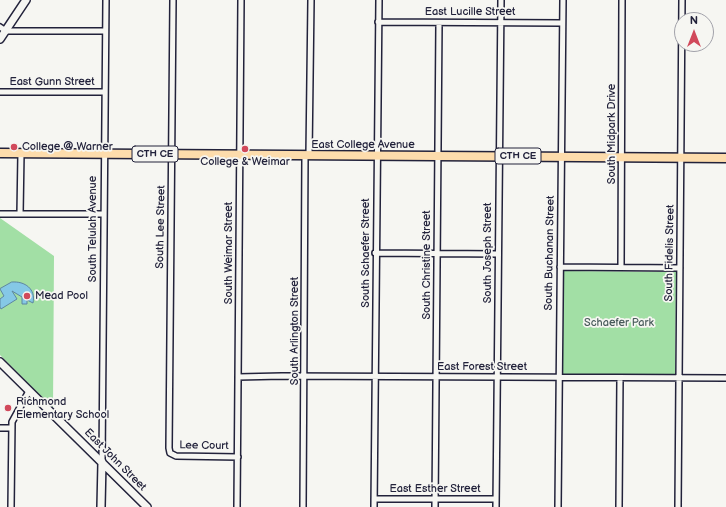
<!DOCTYPE html>
<html>
<head>
<meta charset="utf-8">
<style>
	body { margin:0 }
	#map { position:relative; width:726px; height:507px; overflow:hidden; background:#f6f6f2; font-family:"Balsamiq Sans",sans-serif }
	canvas { display:block }
	.north { position:absolute; left:674px; top:12px; width:40px; height:40px; box-sizing:border-box; background:#f6f6f2; border:1px solid #a1a1a9; border-radius:50%; rotate:0deg; font-size:11px; font-weight:700; line-height:16px; text-align:center; color:#22223b }
	.north::after { content:''; display:block; margin:auto; width:14px; height:18px; background:#d1495b; clip-path:polygon(50% 0,100% 100%,50% 72%,0 100%) }
</style>
</head>
<body>
<div id="map">
<canvas width="726" height="507"></canvas>
<div class="north">N</div>
</div>
<script>
const ctx = document.querySelector('canvas').getContext('2d');
ctx.lineJoin = 'round';
function fill(path, color) { ctx.fillStyle = color; ctx.fill(path, 'evenodd'); }
function strokePath(path, color, width, dash) { ctx.strokeStyle = color; ctx.lineWidth = width; ctx.lineCap = dash ? 'butt' : 'round'; ctx.setLineDash(dash || []); ctx.stroke(path); }
function drawText(font, color, halo, rows, align = 'center') {
  ctx.font = font + ' "Balsamiq Sans",sans-serif'; ctx.lineWidth = 3.5; ctx.setLineDash([]); ctx.textBaseline = 'middle'; ctx.strokeStyle = halo; ctx.fillStyle = color; for (const [text, x, y, turn = 0] of rows) {
    ctx.save(); ctx.translate(x, y); ctx.rotate((+turn || 0) * Math.PI / 180); ctx.textAlign = isNaN(turn) ? turn : align; if (halo) ctx.strokeText(text, 0, 0); ctx.fillText(text, 0, 0); ctx.restore();
  }
}
fill(new Path2D(`
	M0,218L54,256L53,408L0,355Z
	M563,271L676,272L675,374H562Z`), '#a2dfa5');
const water = new Path2D(`
	M12,282C25,281 36,289 33,303L27,300V304H22V297L12,291L17,299L1,309L0,307V299L4,296L0,289Z`);
fill(water, '#85c8e6');
strokePath(water, '#5d86a2', 1);
const street = new Path2D(`
	M173,0L169,448L170,453L176,456L238,457
	M378,22L562,23
	M0,27L6,31H105
	M0,92H105
	M309,155L311,0
	M0,214H104
	M20,214L21,153
	M375,253L498,254
	M560,267L680,268
	M621,267L622,0
	M238,377L282,376L726,378
	M0,428H12
	M102,462L106,0
	M374,499H496
	M11,507L12,422L29,391
	M237,507L241,0
	M303,507L305,155
	M374,507L379,0
	M435,507L439,23
	M496,507L501,0
	M558,507L563,0
	M619,507L620,378
	M678,507L682,0`);
const secondary = new Path2D(`
	M0,39L26,0
	M0,362L147,507
	M101,507L102,462`);
const primary = new Path2D(`
	M0,153L726,158`);
strokePath(street, '#22223b', 8);
strokePath(secondary, '#22223b', 10);
strokePath(primary, '#22223b', 11);
strokePath(street, '#f6f6f2', 5);
strokePath(secondary, '#f6f6f2', 7);
strokePath(primary, '#fddcac', 8);
for (const [x, y, r, color] of [
	[14,147,4,"#d1495b"],
	[245,149,4,"#d1495b"],
	[27,296,4,"#d1495b"],
	[8,408,4,"#d1495b"]
]) { const dot = new Path2D(); dot.arc(x, y, r, 0, 2 * Math.PI); ctx.fillStyle = color; ctx.fill(dot); strokePath(dot, '#f6f6f2', 1.5); }
for (const [x, y, w] of [
	[155,154,46],
	[518,156,46]
]) { const box = new Path2D(); box.roundRect(x - w / 2, y - 8, w, 16, 3); ctx.fillStyle = '#f6f6f2'; ctx.fill(box); strokePath(box, '#22223b', 1); }
drawText('bold 10px', '#22223b', null, [
	["CTH CE",155,154],
	["CTH CE",518,156]
]);
drawText('11px', '#22223b', '#f6f6f2', [
	["East Lucille Street",470,12],
	["East Gunn Street",52,82],
	["South Midpark Drive",612,134,-90],
	["East College Avenue",363,145],
	["South Lee Street",161,227,-89],
	["South Telulah Avenue",93,229,-90],
	["South Weimar Street",229,253,-90],
	["South Schaefer Street",366,253,-90],
	["South Joseph Street",488,253,-90],
	["South Buchanan Street",550,253,-89],
	["South Fidelis Street",670,253,-89],
	["South Christine Street",427,265,-90],
	["South Arlington Street",295,331,-90],
	["East Forest Street",482,367],
	["Lee Court",204,446,1],
	["East John Street",115,460,45],
	["East Esther Street",435,489]
]);
drawText('11px', '#22223b', '#f6f6f2', [
	["College @ Warner",22,147],
	["College & Weimar",245,162,"center"],
	["Mead Pool",35,296],
	["Richmond",16,402],
	["Elementary School",16,415]
], 'left');
drawText('11px', '#485b5b', '#f6f6f2', [
	["Schaefer Park",619,323]
]);
</script>
</body>
</html>
